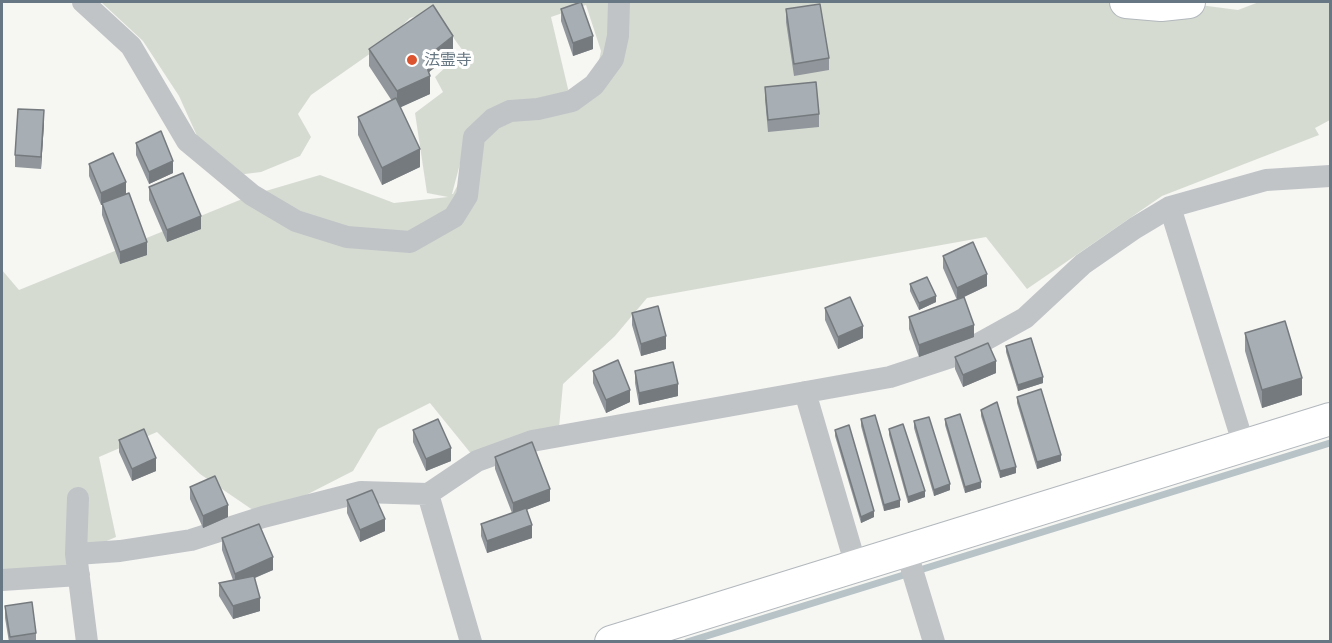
<!DOCTYPE html>
<html>
<head>
<meta charset="utf-8">
<style>
	body { margin:0 }
	#map { position:relative; width:1332px; height:643px; overflow:hidden; background:#f6f6f3; font-family:Ubuntu,sans-serif }
	canvas { display:block }
	.frame { position:absolute; inset:0; border:3px solid #677783; pointer-events:none }
</style>
</head>
<body>
<div id="map">
<canvas width="1332" height="643"></canvas>
<div class="frame"></div>
</div>
<script>
const ctx = document.querySelector('canvas').getContext('2d');
ctx.lineJoin = 'round';
function fill(path, color) { ctx.fillStyle = color; ctx.fill(path, 'evenodd'); }
function strokePath(path, color, width, dash) { ctx.strokeStyle = color; ctx.lineWidth = width; ctx.lineCap = dash ? 'butt' : 'round'; ctx.setLineDash(dash || []); ctx.stroke(path); }
function drawText(font, color, halo, rows, align = 'center') {
  ctx.font = font + ' Ubuntu,"Noto Sans JP",sans-serif'; ctx.lineWidth = 6; ctx.setLineDash([]); ctx.textBaseline = 'middle'; ctx.strokeStyle = halo; ctx.fillStyle = color; for (const [text, x, y, turn = 0] of rows) {
    ctx.save(); ctx.translate(x, y); ctx.rotate((+turn || 0) * Math.PI / 180); ctx.textAlign = isNaN(turn) ? turn : align; if (halo) ctx.strokeText(text, 0, 0); ctx.fillText(text, 0, 0); ctx.restore();
  }
}
fill(new Path2D(`
	M101,2H1177L1238,10L1259,2H1330V120L1315,128L1319,135L1162,196L1027,289L986,237L647,298L615,336L563,384L559,428L477,461L430,403L378,429L353,471L263,517L200,474L157,432L99,457L116,537L76,554L69,576L2,580V270L19,290L252,195L320,175L394,203L448,197L427,193L415,113L443,92L435,77L463,51L434,11L410,18L381,46L311,95L298,114L311,137L300,156L261,172L229,176L198,138L179,96L143,41ZM586,5L601,51L594,85L569,93L551,17ZM491,121L453,194H452L466,141Z`), '#d6dbd2');
strokePath(new Path2D(`
	M687,642L1330,443`), '#b7c3c7', 7);
const secondary = new Path2D(`
	M1126,2L1161,5L1189,2
	M611,642L1330,419`);
strokePath(secondary, '#b2b8bc', 34);
strokePath(new Path2D(`
	M83,2L131,46L187,141L252,195L296,221L347,237L410,242L454,217L467,196L474,137L493,119L510,111L538,109L572,101L594,85L613,59L618,36L619,2
	M1170,207L1244,446
	M805,392L856,566
	M428,494L471,642
	M78,498L76,554L87,642
	M906,550L934,642
	M76,554L120,551L191,540L263,517L361,492L428,494L477,461L532,441L890,377L960,354L1025,318L1083,264L1135,228L1170,207L1266,180L1330,176
	M2,580L79,575`), '#c0c4c7', 22);
strokePath(secondary, '#fff', 32);
fill(new Path2D(`
	M561,9L593,49L573,56L561,21Z
	M786,9L829,58V70L794,76L786,22Z
	M369,49L453,53L429,72L430,94L400,107L420,167L382,185L358,135V117L392,101L369,66Z
	M765,87L819,114V127L768,132L765,99Z
	M44,123L41,169L15,167V155Z
	M136,143L173,173L149,184L136,155Z
	M89,164L126,194L120,197L147,255L120,264L102,215V205H101L89,176Z
	M149,187L201,229L167,242L149,200Z
	M943,256L987,286L960,299L974,337L919,357L909,329V317L957,300L943,268Z
	M910,284L936,302L919,310L910,291Z
	M825,308L863,338L838,349L825,320Z
	M632,313L666,349L641,356L632,325Z
	M1245,333L1302,395L1262,408L1245,351Z
	M1006,346L1043,383L1018,391L1006,352Z
	M955,357L996,373L963,387L955,369Z
	M593,371L630,402L606,413L593,383Z
	M635,371L678,396L639,405L635,383Z
	M1017,397L1061,461L1037,469L1017,403Z
	M981,410L1016,473L1000,478L981,416Z
	M861,419L900,507L884,511L861,426Z
	M945,419L981,488L965,493L945,425Z
	M914,421L950,490L934,496L914,428Z
	M889,429L925,497L908,503L889,435Z
	M413,430L451,461L426,471L413,442Z
	M835,430L874,517L861,523L835,436Z
	M119,440L156,471L132,481L119,452Z
	M495,457L550,501L526,510L532,538L487,553L481,536V524L512,513L495,469Z
	M190,487L228,517L203,528L190,499Z
	M347,500L385,531L360,542L347,513Z
	M222,538L273,570L255,578L260,611L233,619L219,596V583L233,580L222,550Z
	M5,606L36,633V642H9L5,618Z`), '#90969b');
fill(new Path2D(`
	M453,36V53L424,76V59Z
	M593,36V49L573,56V43Z
	M430,76V94L397,109V91Z
	M44,110V123L41,169V157Z
	M420,149V167L382,185V168Z
	M173,161V173L149,184V172Z
	M126,182V194L101,205V193Z
	M201,216V229L167,242V230Z
	M147,242V255L120,264V252Z
	M987,274V286L957,300V288Z
	M936,296V302L919,310V303Z
	M974,325V337L919,357V345Z
	M863,326V338L838,349V337Z
	M666,336V349L641,356V344Z
	M996,361V373L963,387V375Z
	M1043,377V383L1018,391V385Z
	M1302,378V395L1262,408V390Z
	M678,384V396L639,405V393Z
	M630,390V402L606,413V400Z
	M451,448V461L426,471V459Z
	M1061,455V461L1037,469V462Z
	M156,458V471L132,481V469Z
	M1016,467V473L1000,478V471Z
	M981,482V488L965,493V487Z
	M950,484V490L934,496V490Z
	M550,489V501L513,515V503Z
	M925,491V497L908,503V497Z
	M900,500V507L884,511V505Z
	M228,505V517L203,528V516Z
	M874,511V517L861,523V517Z
	M385,519V531L360,542V530Z
	M532,525V538L487,553V541Z
	M273,557V570L235,586V574Z
	M260,598V611L233,619V606Z`), '#757a7e');
const building = new Path2D(`
	M581,2L593,36L573,43L561,9Z
	M820,4L829,58L794,64L786,9Z
	M433,5L453,36L424,59L430,76L397,91L369,49Z
	M816,82L819,114L768,120L765,87Z
	M396,98L420,149L382,168L358,117Z
	M18,109L44,110L41,157L15,155Z
	M161,131L173,161L149,172L136,143Z
	M113,153L126,182L101,193L89,164Z
	M183,173L201,216L167,230L149,187Z
	M129,193L147,242L120,252L102,203Z
	M973,242L987,274L957,288L943,256Z
	M927,277L936,296L919,303L910,284Z
	M850,297L863,326L838,337L825,308Z
	M964,297L974,325L919,345L909,317Z
	M658,306L666,336L641,344L632,313Z
	M1285,321L1302,378L1262,390L1245,333Z
	M1031,338L1043,377L1018,385L1006,346Z
	M988,343L996,361L963,375L955,357Z
	M618,360L630,390L606,400L593,371Z
	M673,362L678,384L639,393L635,371Z
	M1041,389L1061,455L1037,462L1017,397Z
	M997,402L1016,467L1000,471L981,410Z
	M960,414L981,482L965,487L945,419Z
	M875,415L900,500L884,505L861,419Z
	M929,417L950,484L934,490L914,421Z
	M438,419L451,448L426,459L413,430Z
	M903,424L925,491L908,497L889,429Z
	M849,425L874,511L861,517L835,430Z
	M144,429L156,458L132,469L119,440Z
	M532,442L550,489L513,503L495,457Z
	M215,476L228,505L203,516L190,487Z
	M372,490L385,519L360,530L347,500Z
	M526,508L532,525L487,541L481,524Z
	M259,524L273,557L235,574L222,538Z
	M254,576L260,598L233,606L219,583Z
	M32,602L36,633L10,637L5,606Z`);
fill(building, '#a7afb4');
strokePath(building, '#757a7e', 1.5);
for (const [x, y, r, color] of [
	[412,60,6,"#db532f"]
]) { const dot = new Path2D(); dot.arc(x, y, r, 0, 2 * Math.PI); ctx.fillStyle = color; ctx.fill(dot); strokePath(dot, '#fff', 2); }
drawText('16px', '#677783', '#fff', [
	["法霊寺",424,60]
], 'left');
</script>
</body>
</html>
